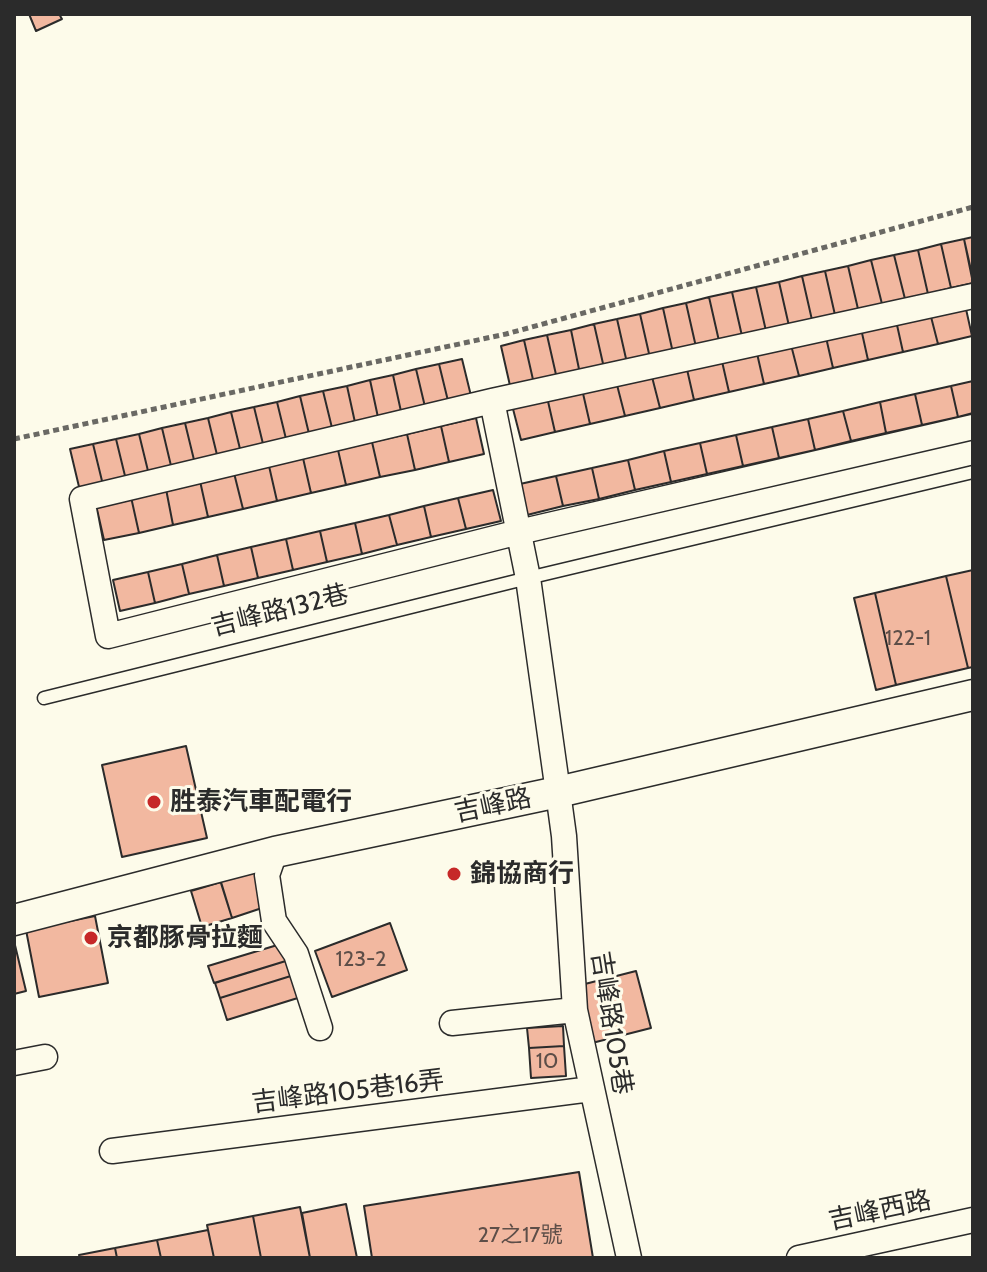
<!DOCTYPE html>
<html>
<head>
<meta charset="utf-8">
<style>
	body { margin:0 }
	#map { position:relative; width:987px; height:1272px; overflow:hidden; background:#fdfbea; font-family:Cabin,sans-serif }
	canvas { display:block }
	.frame { position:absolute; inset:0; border:16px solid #2b2b2b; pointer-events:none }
</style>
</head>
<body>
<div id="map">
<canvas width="987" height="1272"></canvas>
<div class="frame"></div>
</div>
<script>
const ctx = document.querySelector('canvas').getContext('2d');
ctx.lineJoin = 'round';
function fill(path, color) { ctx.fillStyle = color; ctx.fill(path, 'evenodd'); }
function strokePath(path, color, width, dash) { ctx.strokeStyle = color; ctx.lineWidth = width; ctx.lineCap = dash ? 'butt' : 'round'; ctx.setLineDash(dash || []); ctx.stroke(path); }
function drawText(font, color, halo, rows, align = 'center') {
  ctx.font = font + ' Cabin,"Noto Sans TC",sans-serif'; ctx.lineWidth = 6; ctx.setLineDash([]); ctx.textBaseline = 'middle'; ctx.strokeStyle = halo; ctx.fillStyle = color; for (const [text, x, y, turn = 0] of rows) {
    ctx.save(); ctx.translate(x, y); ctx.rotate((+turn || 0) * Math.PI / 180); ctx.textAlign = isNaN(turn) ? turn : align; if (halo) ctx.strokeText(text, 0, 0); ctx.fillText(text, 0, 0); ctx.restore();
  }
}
const building = new Path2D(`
	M29,14H59L62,19L36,31Z
	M973,237V279L964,239Z
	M964,239L973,283L951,288L941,244Z
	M941,244L951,288L928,294L918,250Z
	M918,250L928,294L905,299L894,255Z
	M894,255L905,299L882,304L871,260Z
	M871,260L882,304L858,309L848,266Z
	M848,266L858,309L835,315L825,271Z
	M825,271L835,315L812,320L802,276Z
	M802,276L812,320L789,326L779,282Z
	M779,282L789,326L766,331L756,287Z
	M756,287L766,331L742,336L732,292Z
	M732,292L742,336L719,341L709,297Z
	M709,297L719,341L696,347L686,303Z
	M964,300L972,336L938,344L929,309Z
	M686,303L696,347L673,353L663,308Z
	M663,308L673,353L650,358L640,314Z
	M929,309L938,344L903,352L895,316Z
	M640,314L650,358L627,363L617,319Z
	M895,316L903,352L868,360L860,324Z
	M617,319L627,363L604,368L594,324Z
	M594,324L604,368L580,374L571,330Z
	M860,324L868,360L833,368L825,333Z
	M571,330L580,374L557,379L547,335Z
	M825,333L833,368L799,376L790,341Z
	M547,335L557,379L534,384L524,340Z
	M524,340L534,384L511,390L501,346Z
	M790,341L799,376L764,384L756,349Z
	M756,349L764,384L729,392L721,357Z
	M721,357L729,392L694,400L686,365Z
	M462,359L472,400L449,405L439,364Z
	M439,364L449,405L426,411L416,369Z
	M686,365L694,400L660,408L651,373Z
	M416,369L426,411L402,416L393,375Z
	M651,373L660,408L625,416L616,381Z
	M393,375L402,416L379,422L370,380Z
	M370,380L379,422L356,427L347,386Z
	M616,381L625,416L590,424L582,389Z
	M973,381V413L958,417L951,386Z
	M347,386L356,427L333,432L323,391Z
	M951,386L958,417L922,425L915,394Z
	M582,389L590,424L555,432L547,397Z
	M323,391L333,432L310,438L300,396Z
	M915,394L922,425L886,433L880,402Z
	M300,396L310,438L287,443L277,402Z
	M547,397L555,432L521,440L512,405Z
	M277,402L287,443L264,448L254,407Z
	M880,402L886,433L851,441L843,411Z
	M254,407L264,448L241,453L231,412Z
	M843,411L851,441L815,450L808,419Z
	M231,412L241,453L218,459L208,418Z
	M208,418L218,459L195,464L185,423Z
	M476,418L484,454L449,462L441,426Z
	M808,419L815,450L779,458L772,427Z
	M185,423L195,464L172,470L162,428Z
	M441,426L449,462L415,470L407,434Z
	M772,427L779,458L743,466L736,435Z
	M162,428L172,470L149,475L139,434Z
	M139,434L149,475L126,480L116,439Z
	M407,434L415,470L380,477L372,442Z
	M736,435L743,466L707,474L700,443Z
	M116,439L126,480L103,485L93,444Z
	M372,442L380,477L346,485L338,450Z
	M700,443L707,474L671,482L664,451Z
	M93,444L103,485L80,491L70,449Z
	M338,450L346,485L311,493L303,458Z
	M664,451L671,482L635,490L628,460Z
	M303,458L311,493L277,501L269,466Z
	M628,460L635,490L599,499L592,468Z
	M269,466L277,501L243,509L234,473Z
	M592,468L599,499L563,506L556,476Z
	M234,473L243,509L208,517L200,481Z
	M556,476L563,506L527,515L520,484Z
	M200,481L208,517L173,525L166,489Z
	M166,489L173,525L139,533L131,497Z
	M493,490L501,521L466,529L458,498Z
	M131,497L139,533L104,540L96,505Z
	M458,498L466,529L431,537L424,506Z
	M424,506L431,537L397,545L389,515Z
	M389,515L397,545L362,554L355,523Z
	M355,523L362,554L327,562L320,531Z
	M320,531L327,562L293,570L286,539Z
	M286,539L293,570L258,578L251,547Z
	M251,547L258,578L224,586L217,555Z
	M217,555L224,586L189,594L182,564Z
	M182,564L189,594L155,603L148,572Z
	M973,570V667L968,668L946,576Z
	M148,572L155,603L120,611L113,580Z
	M946,576L968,668L896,685L875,593Z
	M875,593L896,685L876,690L854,598Z
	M186,746L207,838L122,857L102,765Z
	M257,869L268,906L232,918L220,880Z
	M221,882L232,918L202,927L191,891Z
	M95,916L108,983L39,997L26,930Z
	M390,923L407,970L332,997L315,951Z
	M14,941L26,991L14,994Z
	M284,943L289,960L214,983L208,966Z
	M289,960L294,975L220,998L215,983Z
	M636,971L651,1028L592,1043L577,986Z
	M294,975L301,997L227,1020L220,998Z
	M563,1026L564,1046L529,1048L527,1028Z
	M564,1046L566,1076L531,1078L529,1048Z
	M579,1172L593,1258H372L364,1206Z
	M346,1204L357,1258H310L302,1213Z
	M300,1207L310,1258H261L253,1216Z
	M253,1216L261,1258H214L207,1225Z
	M208,1230L214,1258H161L157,1240Z
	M157,1240L161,1258H117L115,1248Z
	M115,1248L117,1258H80L79,1255Z`);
fill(building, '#f2b8a0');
strokePath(building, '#2b2b2b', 2);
const service = new Path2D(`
	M44,698L528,578L973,472`);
const minor = new Path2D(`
	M973,296L492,401L82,499L108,636L519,532L973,427
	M492,401L528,578L558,792L564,836L575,1010L629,1258
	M275,852L267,875L274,921L296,954L320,1028
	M452,1023L575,1010
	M14,1063L45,1057
	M112,1151L591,1089
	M799,1258L973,1220`);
const tertiary = new Path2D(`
	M14,920L275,852L558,792L973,695`);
strokePath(service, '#2b2b2b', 15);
strokePath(minor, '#2b2b2b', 27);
strokePath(tertiary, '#2b2b2b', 33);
strokePath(new Path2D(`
	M14,439L506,334L973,207`), '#6a6964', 5, [6, 4]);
strokePath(service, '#fdfbea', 12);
strokePath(minor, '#fdfbea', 24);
strokePath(tertiary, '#fdfbea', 30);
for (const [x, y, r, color] of [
	[154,802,8,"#c62828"],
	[454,874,8,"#c62828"],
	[91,938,8,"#c62828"]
]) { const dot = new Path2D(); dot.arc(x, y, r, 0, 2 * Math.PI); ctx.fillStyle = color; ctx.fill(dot); strokePath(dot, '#fdfbea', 3); }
drawText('22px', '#5d4e48', null, [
	["122-1",908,639],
	["123-2",361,960],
	["10",547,1062],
	["27之17號",520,1236]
]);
drawText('26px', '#2b2b2b', '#fdfbea', [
	["吉峰路132巷",280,611,-14],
	["吉峰路",493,806,-12],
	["吉峰路105巷",611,1023,81],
	["吉峰路105巷16弄",348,1092,-7],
	["吉峰西路",880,1211,-12]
]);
drawText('bold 26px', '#2b2b2b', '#fdfbea', [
	["胜泰汽車配電行",170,802],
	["錦協商行",470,874],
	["京都豚骨拉麵",107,938]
], 'left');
</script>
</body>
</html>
